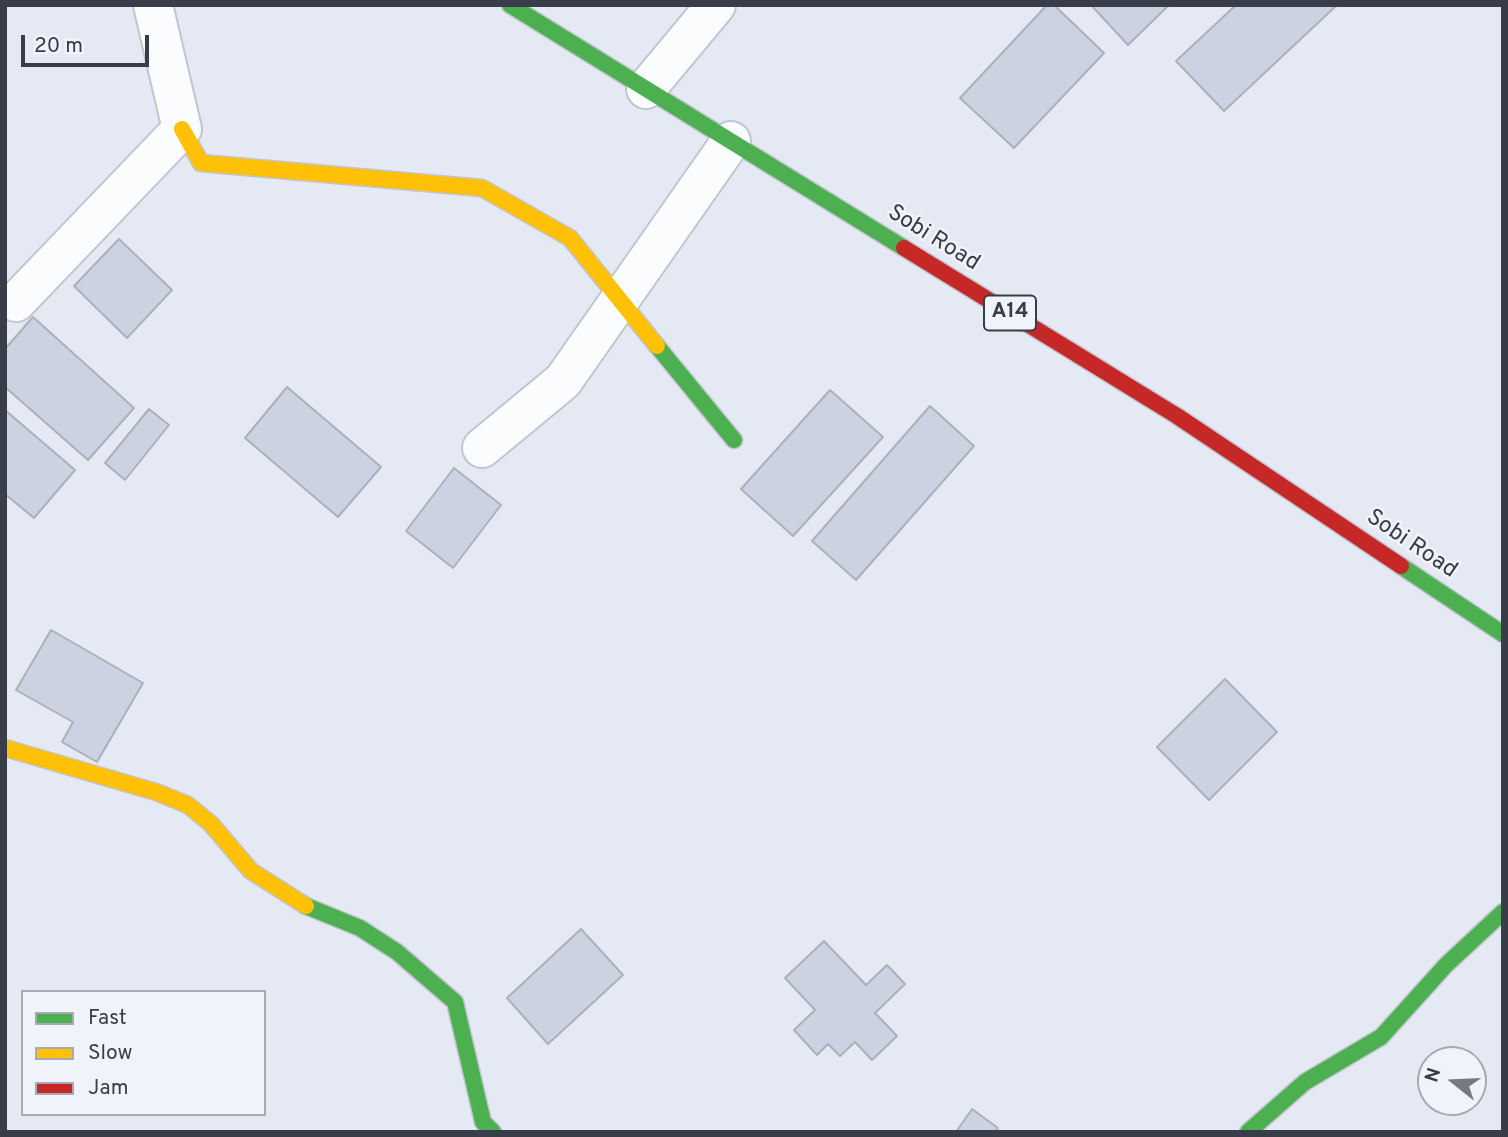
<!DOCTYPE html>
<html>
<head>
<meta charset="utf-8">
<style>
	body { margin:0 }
	#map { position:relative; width:1508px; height:1137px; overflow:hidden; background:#e5e9f3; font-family:Overpass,sans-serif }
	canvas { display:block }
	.frame { position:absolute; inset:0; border:7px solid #383d49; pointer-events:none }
	.legend { position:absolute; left:21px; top:990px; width:245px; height:126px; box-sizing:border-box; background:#f1f3fa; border:2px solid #a7aab3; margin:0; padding:9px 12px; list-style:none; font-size:21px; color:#383d49 }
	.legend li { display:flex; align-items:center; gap:14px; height:35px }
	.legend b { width:35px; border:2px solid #a7aab3 }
	.north { position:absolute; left:1417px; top:1046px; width:70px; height:70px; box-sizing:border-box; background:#f1f3fa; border:2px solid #a7aab3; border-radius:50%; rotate:288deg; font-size:19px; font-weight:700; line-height:28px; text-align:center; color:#383d49 }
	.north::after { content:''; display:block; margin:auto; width:24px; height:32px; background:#757984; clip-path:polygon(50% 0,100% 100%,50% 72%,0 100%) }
	.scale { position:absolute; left:21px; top:35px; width:128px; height:32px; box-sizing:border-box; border:4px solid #383d49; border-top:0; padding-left:9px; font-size:21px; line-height:24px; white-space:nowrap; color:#383d49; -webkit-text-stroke:5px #f1f3fa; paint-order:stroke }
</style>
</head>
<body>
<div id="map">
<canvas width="1508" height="1137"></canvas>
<div class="frame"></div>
<ul class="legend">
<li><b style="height:9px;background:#4caf50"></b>Fast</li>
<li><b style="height:9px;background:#ffc107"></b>Slow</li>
<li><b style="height:9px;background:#c62828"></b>Jam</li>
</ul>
<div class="north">N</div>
<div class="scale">20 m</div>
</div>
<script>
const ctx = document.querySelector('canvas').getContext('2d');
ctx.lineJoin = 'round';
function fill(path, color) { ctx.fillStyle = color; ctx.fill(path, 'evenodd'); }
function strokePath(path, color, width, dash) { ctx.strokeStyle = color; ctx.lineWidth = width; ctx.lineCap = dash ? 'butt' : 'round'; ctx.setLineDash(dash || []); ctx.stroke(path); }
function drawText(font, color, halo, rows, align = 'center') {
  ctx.font = font + ' Overpass,sans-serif'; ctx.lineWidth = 5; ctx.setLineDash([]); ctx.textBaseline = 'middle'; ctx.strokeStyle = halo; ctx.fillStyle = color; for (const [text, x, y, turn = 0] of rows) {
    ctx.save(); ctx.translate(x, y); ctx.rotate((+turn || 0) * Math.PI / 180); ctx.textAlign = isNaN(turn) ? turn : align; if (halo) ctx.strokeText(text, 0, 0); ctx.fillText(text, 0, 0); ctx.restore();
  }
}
const building = new Path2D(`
	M1047,5H1054L1104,53L1014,148L960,98Z
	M1091,5H1169L1128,45Z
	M1236,5H1337L1224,111L1176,61Z
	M119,239L172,290L127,338L74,286Z
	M33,317L134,408L88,460L5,387V349Z
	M287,387L381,467L338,517L245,438Z
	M830,390L883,437L793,536L741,489Z
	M930,406L974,446L856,580L812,541Z
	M149,409L169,425L125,480L105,463Z
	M5,410L75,470L34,518L5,494Z
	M454,468L501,505L453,568L406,531Z
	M51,630L143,683L97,762L62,742L73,722L16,690Z
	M1225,679L1277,732L1209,800L1157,747Z
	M581,929L623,975L548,1044L507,998Z
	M824,941L866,985L887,965L905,984L875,1013L897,1036L872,1060L855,1042L840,1056L828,1044L817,1055L794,1030L815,1010L785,978Z
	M972,1109L998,1128L996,1132H956Z`);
fill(building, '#cdd2e2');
strokePath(building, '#adb0bb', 2);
const street = new Path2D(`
	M646,89L716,5
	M16,302L182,129L153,5
	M482,448L563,381L731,141`);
const fast = new Path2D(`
	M510,5L904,248
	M657,346L734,440
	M1401,566L1503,634
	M306,906L360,928L397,952L455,1002L483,1122L493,1132
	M1248,1132L1305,1082L1381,1037L1446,965L1503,912`);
const slow = new Path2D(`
	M182,129L201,163L482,188L570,238L657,346
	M5,748L156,792L188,805L211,824L251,871L306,906`);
const jam = new Path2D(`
	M904,248L1177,416L1401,566`);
strokePath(street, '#c2c5d0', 42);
strokePath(fast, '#c2c5d0', 19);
strokePath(slow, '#c2c5d0', 19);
strokePath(jam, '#c2c5d0', 19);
strokePath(street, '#fbfcfd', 38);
strokePath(fast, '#4caf50', 16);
strokePath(slow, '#ffc107', 16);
strokePath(jam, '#c62828', 16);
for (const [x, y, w] of [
	[1010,313,52]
]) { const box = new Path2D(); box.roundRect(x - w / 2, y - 17.5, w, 35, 5); ctx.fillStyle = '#f1f3fa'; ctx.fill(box); strokePath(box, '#383d49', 2); }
drawText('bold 21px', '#383d49', null, [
	["A14",1010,313]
]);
drawText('23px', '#383d49', '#f1f3fa', [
	["Sobi Road",933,239,32],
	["Sobi Road",1411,545,34]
]);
</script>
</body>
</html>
